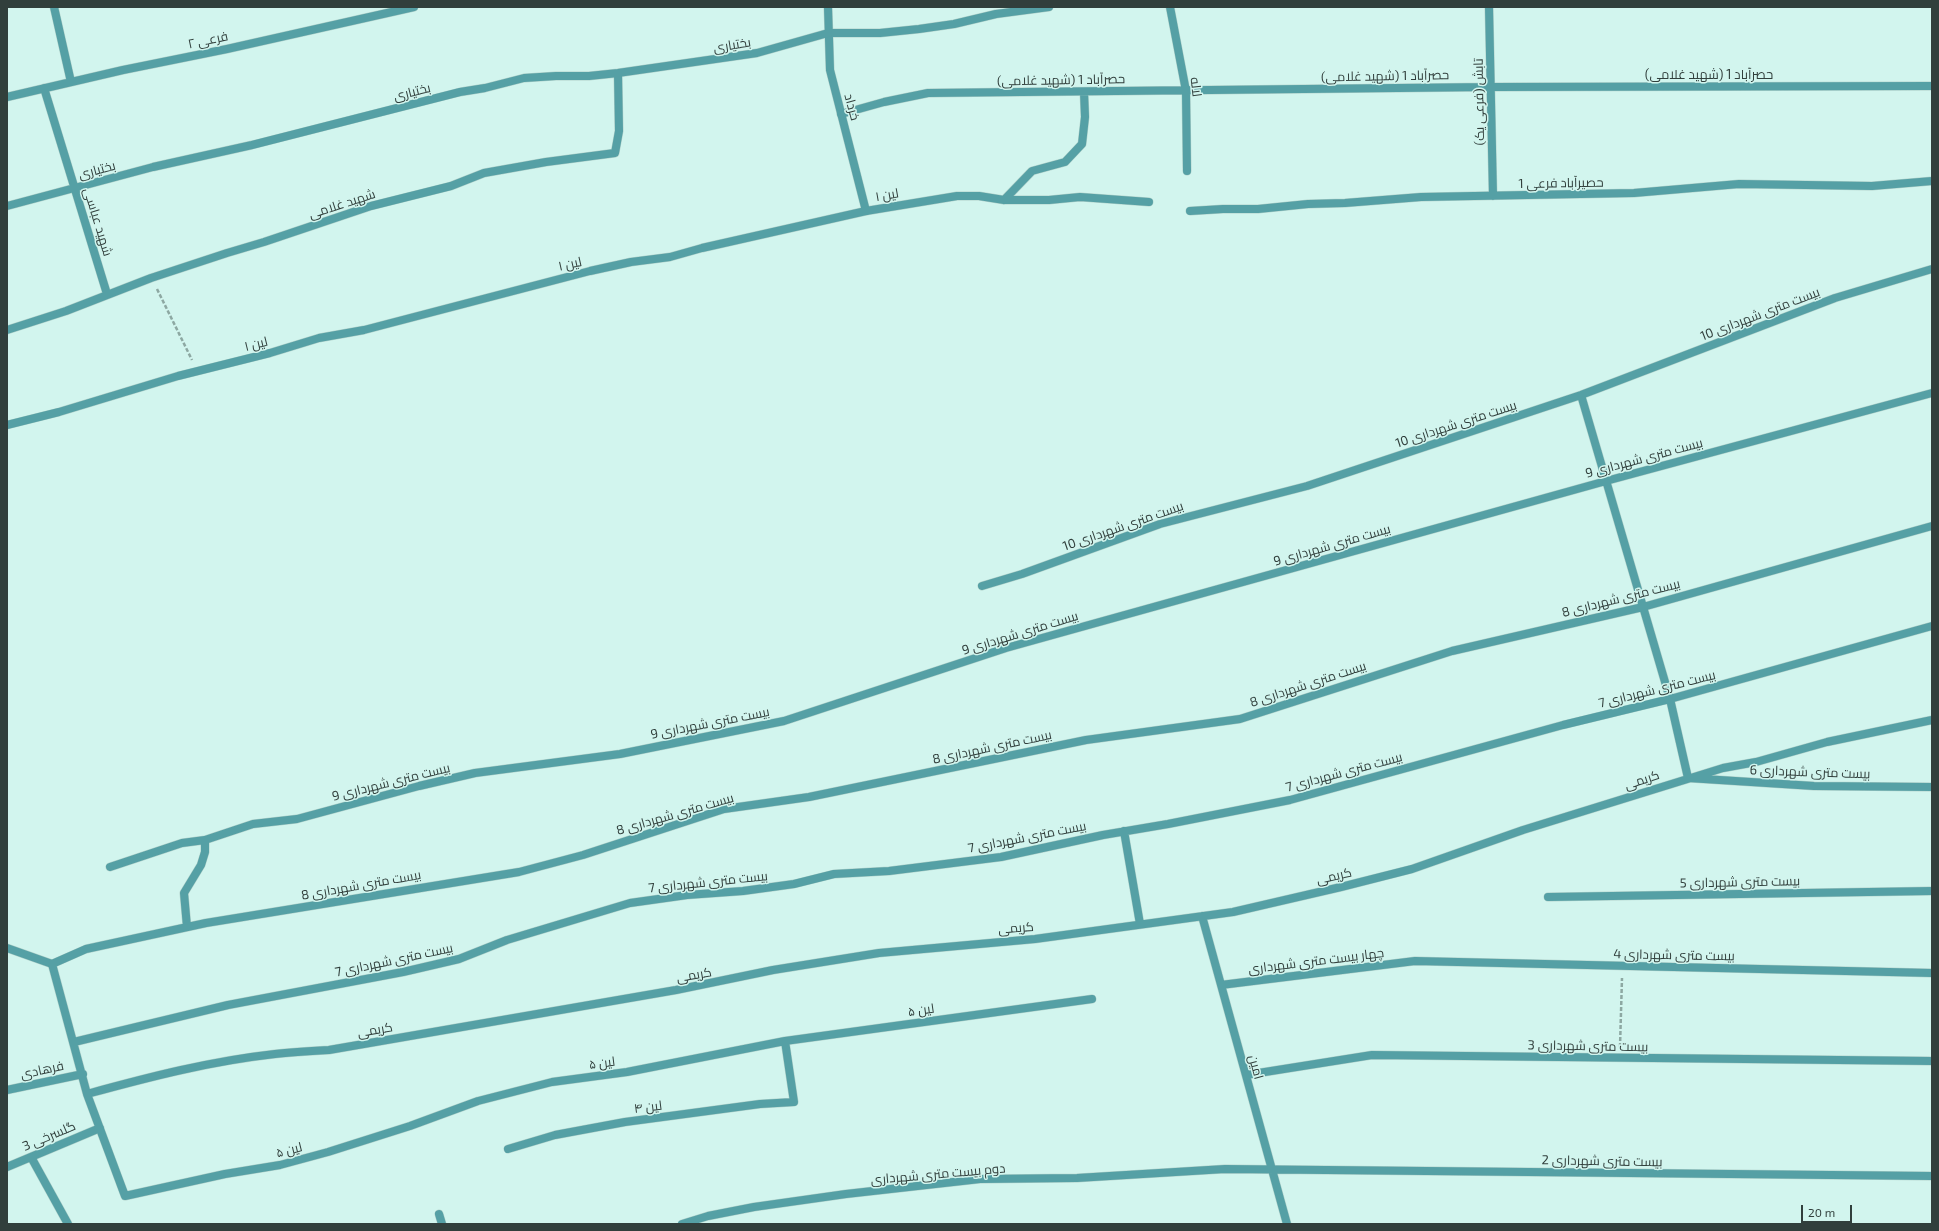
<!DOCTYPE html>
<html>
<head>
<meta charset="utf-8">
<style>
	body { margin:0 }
	#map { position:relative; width:1939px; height:1231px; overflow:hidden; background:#d2f5ee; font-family:"Exo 2",sans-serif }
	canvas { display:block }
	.frame { position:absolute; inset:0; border:8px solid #313f3c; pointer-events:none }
	.scale { position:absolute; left:1801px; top:1205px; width:51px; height:18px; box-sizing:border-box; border:2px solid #313f3c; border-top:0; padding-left:5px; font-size:12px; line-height:14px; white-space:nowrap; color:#313f3c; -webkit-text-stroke:3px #d2f5ee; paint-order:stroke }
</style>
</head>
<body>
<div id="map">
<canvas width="1939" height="1231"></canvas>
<div class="frame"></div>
<div class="scale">20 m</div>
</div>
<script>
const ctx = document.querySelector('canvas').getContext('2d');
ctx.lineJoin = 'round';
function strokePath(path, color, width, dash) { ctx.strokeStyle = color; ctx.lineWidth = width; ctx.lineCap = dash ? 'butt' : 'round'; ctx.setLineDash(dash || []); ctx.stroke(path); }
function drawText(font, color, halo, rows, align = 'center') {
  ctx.font = font + ' "Exo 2",Cairo,sans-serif'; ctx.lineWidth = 3; ctx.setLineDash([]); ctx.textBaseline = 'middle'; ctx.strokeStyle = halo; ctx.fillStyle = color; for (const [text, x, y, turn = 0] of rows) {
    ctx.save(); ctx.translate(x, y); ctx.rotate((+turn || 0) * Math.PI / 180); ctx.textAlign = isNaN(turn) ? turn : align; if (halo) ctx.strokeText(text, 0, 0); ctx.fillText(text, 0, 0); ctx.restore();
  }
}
const lane = new Path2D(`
	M828,7L830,70L866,211
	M828,33H880L919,29L954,24L996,14L1049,7
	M7,948L52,964`);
const street = new Path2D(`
	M54,7L71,82
	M1170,7L1186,91L1187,171
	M1489,7L1493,196
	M44,88L107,294
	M7,97L123,70L227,49L414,7
	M841,114L884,102L928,93L1491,87L1932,86
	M1004,200L1032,171L1065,162L1082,144L1085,117L1084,92
	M7,206L153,167L252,145L460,92L485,88L524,78L556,76H589L618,73L757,53L828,33
	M1190,211L1223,209H1258L1308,204L1345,203L1421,197L1634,193L1739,184L1872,186L1932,181
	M7,330L66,311L151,278L227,253L264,242L371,206L451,186L484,173L546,162L615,153L619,131L618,73
	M1581,395L1670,699L1688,778L1814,786L1932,787
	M7,425L59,412L178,376L270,353L319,338L364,330L590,271L631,262L670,257L702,248L866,211L957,196H979L1004,200H1049L1080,197L1149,202
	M982,586L1022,574L1160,524L1307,486L1581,395L1835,298L1932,269
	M1124,831L1140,924
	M110,867L182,843L205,840L253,824L297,819L419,786L475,773L620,754L784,721L1006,648L1606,481L1932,393
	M1548,897L1932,891
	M1202,916L1287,1224
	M187,927L184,893L201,865L205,852V840
	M1221,985L1415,961L1932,973
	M1092,999L785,1041L627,1072L552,1082L478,1101L410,1126L328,1152L280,1165L225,1174L125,1196L87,1094L52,964L86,949L206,923L519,872L583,855L724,809L809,797L1086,740L1240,719L1452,651L1643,607L1932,526
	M74,1042L228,1005L403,972L459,959L507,940L630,903L687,895L743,891L794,884L834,874L889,871L1001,857L1103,835L1168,824L1290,800L1563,725L1670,699L1932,626
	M1246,1075L1372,1055L1932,1061
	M7,1090L83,1074
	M87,1094C149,1077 211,1061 275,1054C293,1052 311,1051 329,1050L676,990L773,970L879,953L1035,939L1233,912L1341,887L1412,869L1523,830L1723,768L1756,762L1827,742L1932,720
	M508,1149L555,1135L625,1122L760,1104L794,1102L785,1041
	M31,1157L68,1224
	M7,1167L100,1128
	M439,1214L442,1224
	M682,1224L708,1216L754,1207L846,1194L980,1179L1077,1178L1225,1169L1932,1176`);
strokePath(lane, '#b2d1ca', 9);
strokePath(street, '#b2d1ca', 9);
strokePath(new Path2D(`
	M157,289L192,360
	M1620,1047L1622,978`), '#8da8a2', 2.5, [4, 2]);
strokePath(lane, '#55a0a5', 8);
strokePath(street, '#55a0a5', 8);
drawText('13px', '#313f3c', '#d2f5ee', [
	["۲ فرعی",208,40,-12],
	["بختیاری",732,45,-9],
	["حصرآباد 1 (شهید غلامی)",1709,75],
	["حصرآباد 1 (شهید غلامی)",1385,76,-1],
	["حصرآباد 1 (شهید غلامی)",1061,80,-1],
	["لاله",1196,87,83],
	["بختیاری",412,92,-14],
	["تابش (فرعی یک)",1479,102,-91],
	["خرداد",852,107,75],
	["بختیاری",97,170,-15],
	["حصیرآباد فرعی 1",1561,183,-1],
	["لین ۱",887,195,-10],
	["شهید غلامی",342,204,-18],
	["شهید عباسی",98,222,73],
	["لین ۱",570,264,-13],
	["بیست متری شهرداری 10",1760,314,-21],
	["لین ۱",256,344,-14],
	["بیست متری شهرداری 10",1456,424,-18],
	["بیست متری شهرداری 9",1644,458,-15],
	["بیست متری شهرداری 10",1123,526,-19],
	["بیست متری شهرداری 9",1332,545,-16],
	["بیست متری شهرداری 8",1621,598,-14],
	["بیست متری شهرداری 9",1020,633,-17],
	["بیست متری شهرداری 8",1308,684,-18],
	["بیست متری شهرداری 7",1657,689,-14],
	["بیست متری شهرداری 9",710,723,-11],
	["بیست متری شهرداری 8",992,747,-12],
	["بیست متری شهرداری 7",1344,772,-15],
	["بیست متری شهرداری 6",1810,772,2],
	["کریمی",1642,780,-18],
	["بیست متری شهرداری 9",391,782,-14],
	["بیست متری شهرداری 8",675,814,-16],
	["بیست متری شهرداری 7",1027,837,-11],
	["کریمی",1334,876,-13],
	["بیست متری شهرداری 7",708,882,-6],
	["بیست متری شهرداری 5",1740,882,-1],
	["بیست متری شهرداری 8",361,885,-10],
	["کریمی",1016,928,-5],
	["بیست متری شهرداری 4",1674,955,1],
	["بیست متری شهرداری 7",394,960,-12],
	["چهار بیست متری شهرداری",1316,961,-7],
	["کریمی",694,975,-10],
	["لین ۵",921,1010,-8],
	["کریمی",375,1030,-10],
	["بیست متری شهرداری 3",1588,1046,1],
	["لین ۵",602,1063,-7],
	["امین",1256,1067,75],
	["فرهادی",42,1070,-12],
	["لین ۴",648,1107,-7],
	["گلسرخی 3",49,1136,-23],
	["لین ۵",289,1150,-14],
	["بیست متری شهرداری 2",1602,1161,1],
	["دوم بیست متری شهرداری",938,1174,-5]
]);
</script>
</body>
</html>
